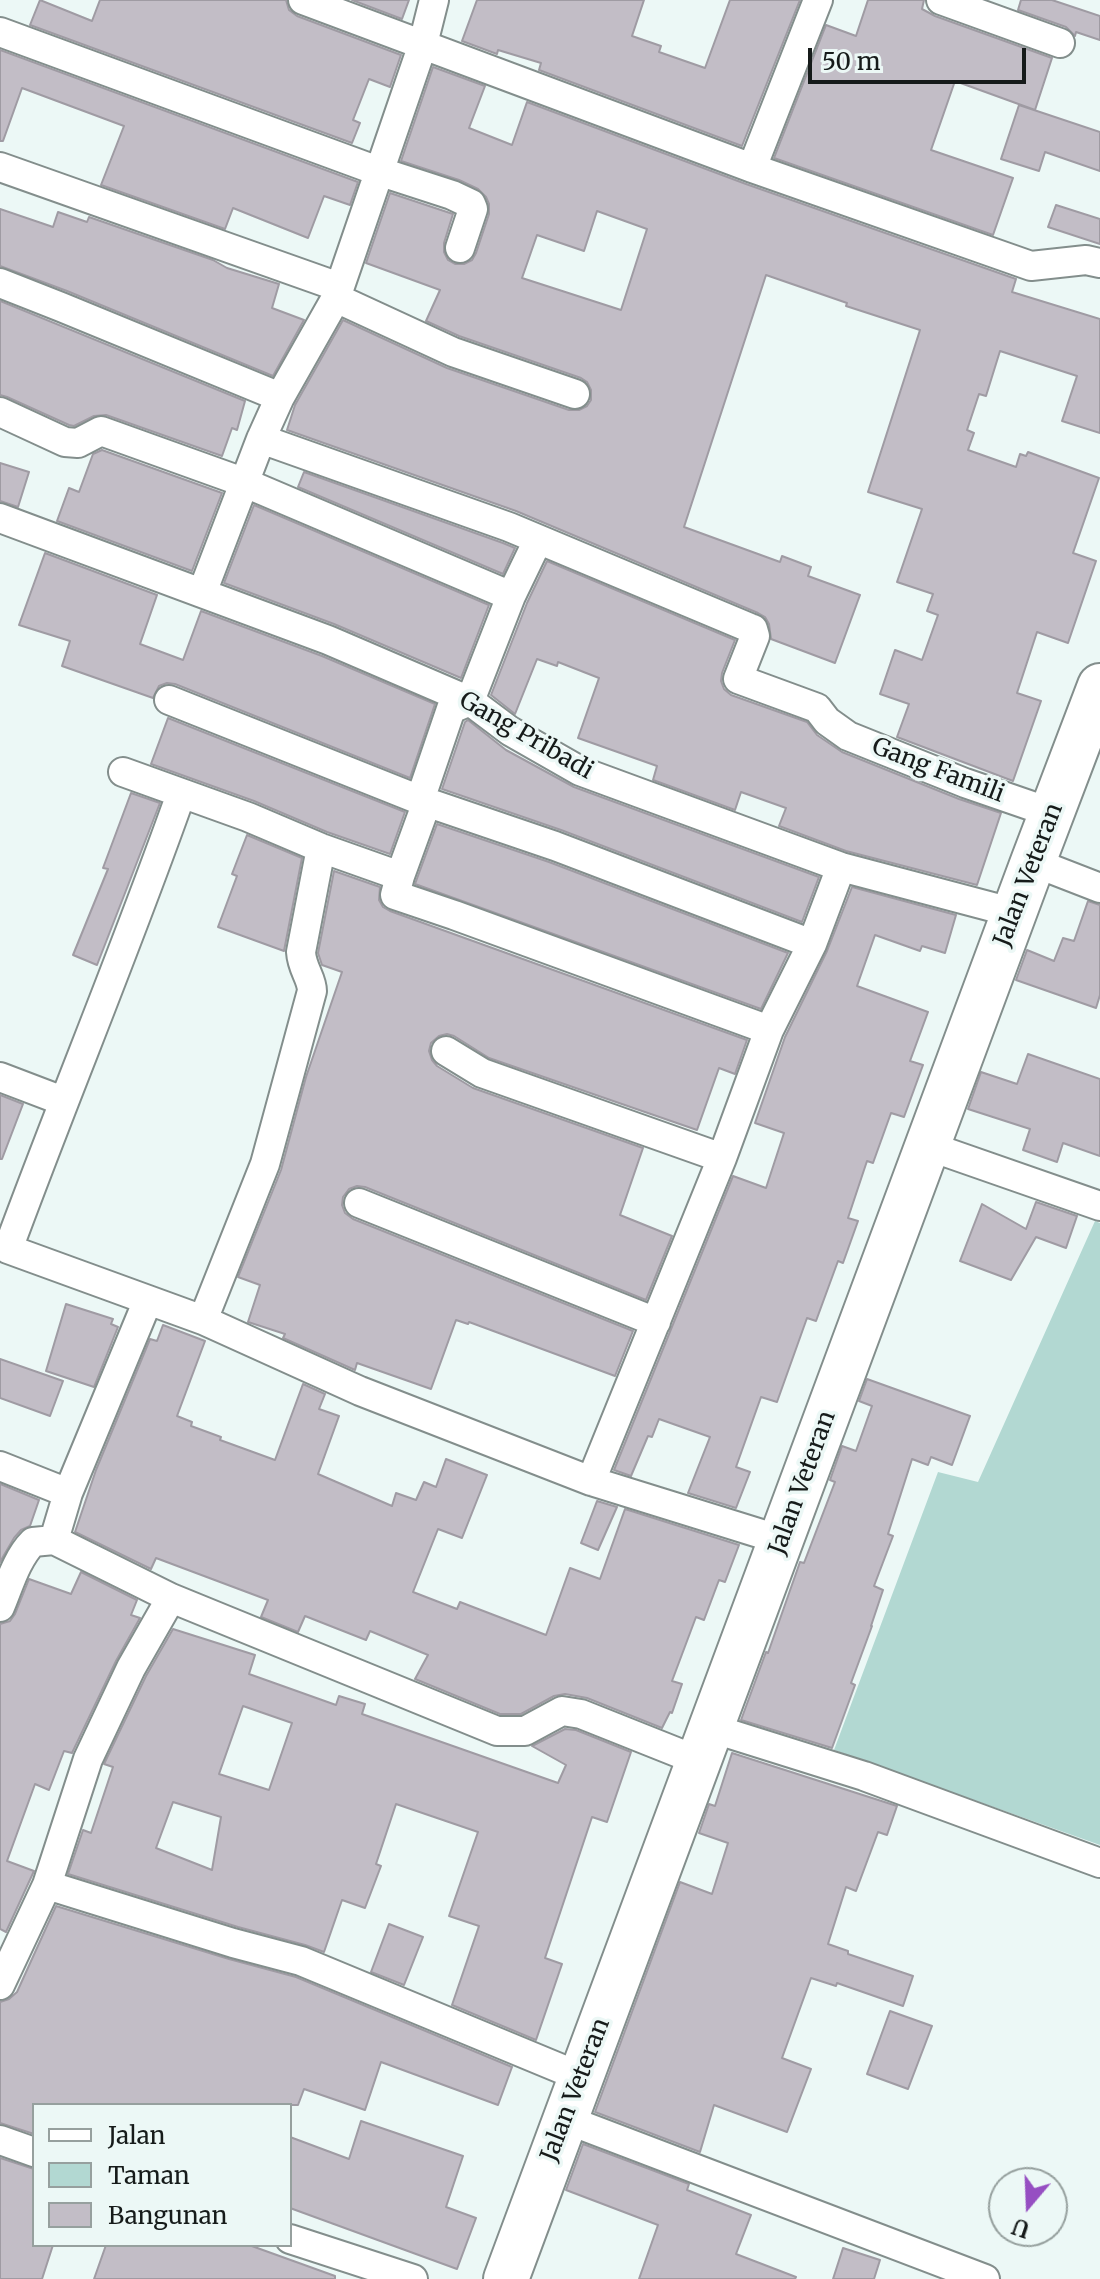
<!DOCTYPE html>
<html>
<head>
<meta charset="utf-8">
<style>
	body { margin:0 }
	#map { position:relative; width:1100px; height:2279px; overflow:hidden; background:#ecf8f6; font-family:Merriweather,serif }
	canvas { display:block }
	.legend { position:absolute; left:32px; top:2103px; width:260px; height:144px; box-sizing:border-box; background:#ecf8f6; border:2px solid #96a09e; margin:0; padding:10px 14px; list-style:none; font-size:24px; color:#161b1a }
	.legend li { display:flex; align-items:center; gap:16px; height:40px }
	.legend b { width:40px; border:2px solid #96a09e }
	.north { position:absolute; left:988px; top:2167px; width:80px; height:80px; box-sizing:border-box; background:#ecf8f6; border:2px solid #96a09e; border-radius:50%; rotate:199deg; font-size:22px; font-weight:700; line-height:32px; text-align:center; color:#161b1a }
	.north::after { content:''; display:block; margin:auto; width:28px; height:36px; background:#964fc2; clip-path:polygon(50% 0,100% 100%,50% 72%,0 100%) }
	.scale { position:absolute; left:808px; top:48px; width:218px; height:36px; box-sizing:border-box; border:4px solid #161b1a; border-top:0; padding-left:10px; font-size:24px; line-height:28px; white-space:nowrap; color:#161b1a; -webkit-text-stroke:6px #ecf8f6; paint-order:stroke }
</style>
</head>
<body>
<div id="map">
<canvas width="1100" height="2279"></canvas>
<ul class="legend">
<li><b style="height:10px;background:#fff"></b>Jalan</li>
<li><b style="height:22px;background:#b2d8d2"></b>Taman</li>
<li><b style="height:22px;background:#c2bdc6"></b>Bangunan</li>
</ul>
<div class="north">U</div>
<div class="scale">50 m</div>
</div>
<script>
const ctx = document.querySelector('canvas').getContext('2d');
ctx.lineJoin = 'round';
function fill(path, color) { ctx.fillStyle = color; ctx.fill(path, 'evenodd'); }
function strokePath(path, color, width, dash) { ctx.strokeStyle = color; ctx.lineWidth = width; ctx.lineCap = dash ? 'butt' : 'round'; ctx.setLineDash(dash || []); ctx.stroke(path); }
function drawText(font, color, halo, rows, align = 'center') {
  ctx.font = font + ' Merriweather,serif'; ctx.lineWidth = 7; ctx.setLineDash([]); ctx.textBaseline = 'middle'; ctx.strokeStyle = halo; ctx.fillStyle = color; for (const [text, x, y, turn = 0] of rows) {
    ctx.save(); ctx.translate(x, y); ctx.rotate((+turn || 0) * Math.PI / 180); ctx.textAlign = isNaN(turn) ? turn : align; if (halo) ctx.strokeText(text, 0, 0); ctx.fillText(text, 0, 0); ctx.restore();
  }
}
fill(new Path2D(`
	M1095,1221L1100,1223V1845L834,1750L938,1472L978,1482Z`), '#b2d8d2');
const building = new Path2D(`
	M40,0L92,21L100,0H286L289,10L297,16L401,55L390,87L369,79L353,120L360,123L352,143L30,25Z
	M352,0H409L402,19Z
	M477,0H644L632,36L661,46L659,52L705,68L730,0H800L742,146L539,70L541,63L498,50L497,54L462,41Z
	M868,0H924L922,9L935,16L1052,58L1035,110L955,81L931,150L1013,178L993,235L774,158L826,25L856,36Z
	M1021,0H1052L1100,16V40L1076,32L1075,36L1066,27L1018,10Z
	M0,50L358,182L350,205L324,196L308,238L233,208L225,229L101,185L124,126L22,88L3,141H0Z
	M433,67L485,86L469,128L512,145L527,102L746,184L1016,279L1012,292L1100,319V433L1062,421L1077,376L1000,351L986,396L979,394L967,430L974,433L968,450L1016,467L1020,454L1026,456L1028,452L1099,478L1073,553L1096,561L1068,643L1037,632L1017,693L1041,701L1013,781L897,737L909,704L880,694L895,650L922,660L938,615L927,611L933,594L897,582L922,509L868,492L920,330L846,306L847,303L766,275L684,527L780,562L782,556L811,567L808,576L860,595L835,663L771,639L769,624L765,617L758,613L516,511L287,430L295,405L343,320L447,368L569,410H579L587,406L591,400V390L587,382L581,378L459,336L426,321L440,290L366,263L390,193L453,214L444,243V252L448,260L455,264H464L472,260L476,253L489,214V204L486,197L478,189L459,180L401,161ZM597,211L647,229L621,310L522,278L537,235L584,251Z
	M1019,105L1100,132V171L1045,152L1039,171L1001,159Z
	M1056,205L1100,219V244L1048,227Z
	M0,209L53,227L58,212L87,222L89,217L213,260L227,268L279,284L272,308L304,320L273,376L67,291L0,266Z
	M0,301L245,401L237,430L232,428L222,456L106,415L94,416L74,426L69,425L7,397L0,395Z
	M102,450L222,493L192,571L57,521L69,488L79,492L93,454Z
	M0,463L29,472L18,507L0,501Z
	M304,472L503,543L515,548L503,574L298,487Z
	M254,505L489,605L461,678L334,624L224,583Z
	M45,553L157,595L140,644L183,660L201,611L322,656L435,704L410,778L175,684L167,683L159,686L153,698L62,666L70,641L19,625Z
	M547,561L735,640L722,673L721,681L724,689L731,695L807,722L817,735L842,752L959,799L1001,813L977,885L846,851L779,826L786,808L741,792L735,810L653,780L657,766L578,738L599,678L558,662L557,666L537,659L515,714L491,695L527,603Z
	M168,718L405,812L390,854L327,832L254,801L151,764Z
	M468,720L506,750L574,787L819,877L802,922L561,830L442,789L465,722Z
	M131,793L160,803L97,965L73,955L108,869L103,868Z
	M437,824L549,862L788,953L761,1009L415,884Z
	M247,835L302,858L284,951L218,927L237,876L232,874Z
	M334,871L380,887L379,900L383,907L390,911L747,1040L735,1074L719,1068L697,1130L489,1058L454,1036L447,1034L439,1036L431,1043L429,1051L432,1060L437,1066L473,1088L643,1148L620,1215L672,1236L646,1300L365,1187L357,1186L349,1189L343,1197L342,1205L345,1213L353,1219L633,1331L615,1376L469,1322L468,1324L456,1320L431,1389L357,1363L355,1370L283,1338L285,1334L248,1322L260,1285L238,1277L281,1170L306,1077L342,972L322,965L318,953Z
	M852,887L956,915L945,953L922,946L920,951L875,935L857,986L928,1012L910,1061L923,1065L904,1117L891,1113L873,1163L867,1161L848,1218L858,1221L843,1263L838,1261L816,1321L807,1318L777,1402L761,1397L736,1467L750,1472L736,1508L688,1493L710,1437L659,1419L652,1437L648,1436L631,1476L614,1470L733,1176L766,1188L784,1133L755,1123L785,1037L827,951Z
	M1088,901L1100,905V995L1096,1008L1016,980L1027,950L1054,961L1063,938L1074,941Z
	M1028,1054L1100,1079V1156L1063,1143L1057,1162L1023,1150L1030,1129L968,1109L981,1072L1017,1084Z
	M0,1095L23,1104L2,1159H0Z
	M1036,1202L1077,1216L1066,1248L1036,1237L1011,1280L960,1261L982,1204L1026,1229Z
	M66,1304L113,1319L111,1324L118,1327L94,1387L46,1371Z
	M163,1325L205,1341L177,1416L192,1422L191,1426L221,1437L220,1440L275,1460L303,1384L325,1394L319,1409L339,1416L318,1474L392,1506L396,1493L416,1500L424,1482L436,1487L446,1459L487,1475L462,1538L438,1529L413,1592L457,1609L460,1602L546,1635L570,1568L600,1579L625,1509L739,1545L725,1582L719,1580L704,1620L696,1617L672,1681L682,1684L672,1713L670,1712L662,1728L587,1698L565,1694L554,1696L521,1714H500L415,1679L428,1655L370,1631L366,1640L305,1616L298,1632L261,1617L268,1600L156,1558L151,1569L75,1532L96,1470L150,1339L157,1341Z
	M0,1359L63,1381L50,1416L0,1398Z
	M867,1379L970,1416L952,1465L931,1457L928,1465L912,1459L888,1534L893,1536L874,1586L883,1590L871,1626H872L851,1683L855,1685L832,1748L741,1720L766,1652L768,1653L800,1562L804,1563L835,1482L830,1480L842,1446L856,1451L872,1406L859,1401Z
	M0,1484L39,1500L30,1526L21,1530L14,1538L0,1562Z
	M597,1501L617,1507L598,1550L581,1543Z
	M81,1572L137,1600L131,1615L140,1618L116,1661L72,1753L64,1751L49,1790L35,1784L7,1861L34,1871L6,1932L0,1929V1624L10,1621L15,1614L29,1579L71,1594Z
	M173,1629L255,1655L249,1674L336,1705L339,1696L365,1704L362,1714L558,1783L566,1765L532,1746L565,1729L576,1730L631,1752L607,1822L592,1817L545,1958L562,1964L536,2040L452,2005L479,1926L449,1916L478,1832L396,1804L376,1864L381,1866L365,1908L342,1900L324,1952L305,1945L238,1927L68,1874L83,1830L91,1833L113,1767L104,1764L146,1676ZM243,1706L292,1723L269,1790L219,1774ZM173,1802L221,1817L212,1870L156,1848Z
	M732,1753L897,1806L887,1835L878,1832L856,1891L846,1887L828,1944L848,1951V1954L913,1976L903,2006L837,1983L836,1986L811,1978L782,2058L811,2069L787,2132L714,2105L700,2152L595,2112L680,1882L712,1894L728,1843L699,1833L709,1804L715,1806Z
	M56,1906L229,1959L296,1977L512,2067L498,2105L381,2062L365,2110L304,2089L298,2105H34V2134L0,2123V2002L9,1999L17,1992Z
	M389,1924L423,1937L404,1985L371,1972Z
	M890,2011L932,2026L908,2089L867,2074Z
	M361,2121L463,2156L446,2207L476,2218L457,2269L290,2208V2137L349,2159Z
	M583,2144L689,2184L687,2190L751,2215L736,2254L796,2277L795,2279H639L658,2225L566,2190Z
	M0,2158L34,2169V2245H53L42,2279H0Z
	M106,2245H249L335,2276V2279H94Z
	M843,2248L880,2260L874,2279H833Z`);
fill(building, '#c2bdc6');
strokePath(building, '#9f9ba3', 2);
const street = new Path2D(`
	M303,0L752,168L1031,266L1086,260L1100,263
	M941,0L1060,43
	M0,32L378,171L452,195L471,204L473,209L460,248
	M0,167L339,287
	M752,168L818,0
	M0,283L61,307L280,397
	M336,298L453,352L575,394
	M0,412L65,442L78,443L101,431L243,482L511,596
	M261,439L509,527L750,628L753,629L755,636L738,679L817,708L827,721L848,736L965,783L1052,813
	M0,518L328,640L470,701L510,731L580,771L841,867L1015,913
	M202,593L261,439L280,397L336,298L423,44L434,0
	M169,700L420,800L555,846L812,944
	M123,772L248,817L321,848L400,876L395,895L454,915L769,1030
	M181,794C127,947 64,1097 8,1249L203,1320L360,1391L591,1481L781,1540
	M1033,862L1100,888
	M400,876L424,810L420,800L451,709L470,701L511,596L538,540
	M446,1051L482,1073L722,1158
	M0,1077L63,1101
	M928,1146L1100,1206
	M359,1203L656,1322
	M203,1320L265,1164L312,991C312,978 302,969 301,952L321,848
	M0,1466L68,1493
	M591,1481L722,1158L769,1030L812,944L841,867
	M54,1540L68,1493L148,1300
	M0,1607C9,1586 16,1559 33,1542L54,1540L171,1598L497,1731H525L562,1711L581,1714L699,1761
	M711,1728L864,1776L1100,1863
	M47,1885L233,1943L301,1961L581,2077
	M0,1985L47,1885L88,1759L131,1668L171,1598
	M565,2119L985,2279
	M0,2140L34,2152
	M290,2239L413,2279`);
const primary = new Path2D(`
	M506,2279L1033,862L1100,686`);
strokePath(street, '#838e8c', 32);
strokePath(primary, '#838e8c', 48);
strokePath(street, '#fff', 28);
strokePath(primary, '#fff', 44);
drawText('24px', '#161b1a', '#ecf8f6', [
	["Gang Pribadi",526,736,30],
	["Gang Famili",938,771,21],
	["Jalan Veteran",1029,875,-69],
	["Jalan Veteran",803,1483,-70],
	["Jalan Veteran",576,2090,-69]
]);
</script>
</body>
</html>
